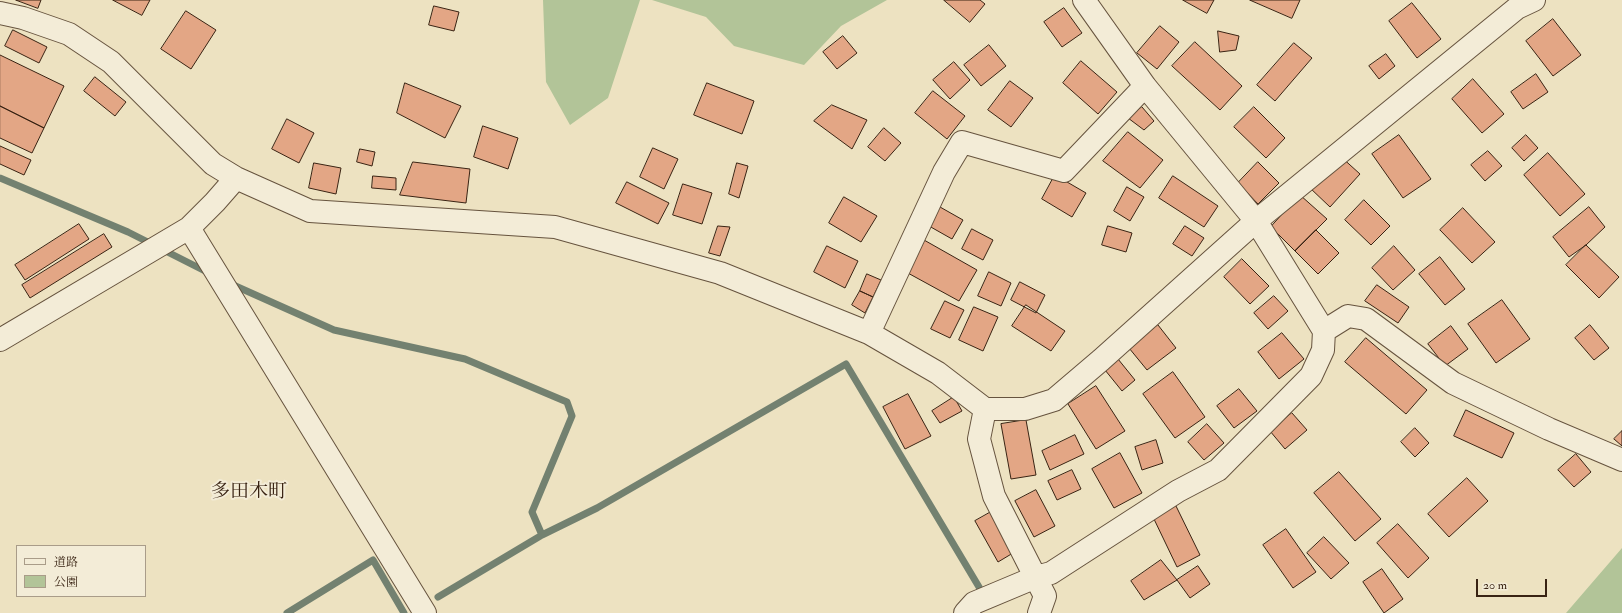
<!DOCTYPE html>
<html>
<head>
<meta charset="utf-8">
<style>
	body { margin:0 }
	#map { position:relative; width:1622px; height:613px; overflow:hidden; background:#ede2c1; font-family:"IM FELL Double Pica","Noto Serif JP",serif }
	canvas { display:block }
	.legend { position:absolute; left:16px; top:545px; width:130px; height:52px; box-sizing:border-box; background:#f3ecd7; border:1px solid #a99c89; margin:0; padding:5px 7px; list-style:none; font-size:12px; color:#392313 }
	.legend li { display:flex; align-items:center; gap:8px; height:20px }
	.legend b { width:20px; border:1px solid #a99c89 }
	.scale { position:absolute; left:1476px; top:579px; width:71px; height:18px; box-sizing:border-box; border:2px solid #392313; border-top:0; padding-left:5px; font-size:12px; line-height:14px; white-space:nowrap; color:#392313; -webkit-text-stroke:3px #f3ecd7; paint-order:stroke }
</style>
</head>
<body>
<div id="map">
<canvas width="1622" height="613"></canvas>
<ul class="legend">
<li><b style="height:5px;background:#f3ecd7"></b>道路</li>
<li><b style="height:11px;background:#b2c498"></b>公園</li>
</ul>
<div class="scale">20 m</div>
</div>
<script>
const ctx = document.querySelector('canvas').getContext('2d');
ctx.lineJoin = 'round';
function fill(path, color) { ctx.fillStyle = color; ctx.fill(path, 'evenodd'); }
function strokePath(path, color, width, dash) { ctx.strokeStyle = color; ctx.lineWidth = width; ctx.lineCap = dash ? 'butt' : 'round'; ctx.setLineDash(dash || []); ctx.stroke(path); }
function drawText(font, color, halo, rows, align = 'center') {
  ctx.font = font + ' "IM FELL Double Pica","Noto Serif JP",serif'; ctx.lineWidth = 4; ctx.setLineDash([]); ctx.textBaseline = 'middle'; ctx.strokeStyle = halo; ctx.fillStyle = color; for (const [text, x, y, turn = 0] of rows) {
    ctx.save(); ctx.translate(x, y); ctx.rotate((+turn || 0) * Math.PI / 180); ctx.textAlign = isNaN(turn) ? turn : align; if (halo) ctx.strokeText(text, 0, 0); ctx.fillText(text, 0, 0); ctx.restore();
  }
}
fill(new Path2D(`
	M543,0H640L608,98L570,125L546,82Z
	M652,0H887L841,26L804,65L734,46L706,17Z
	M1622,548V613H1566Z`), '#b2c498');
strokePath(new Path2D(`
	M0,178L128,232L209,273
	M231,284L334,330L465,359L567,402L572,416L532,512L542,535
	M438,597L542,535L597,508L846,364L979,587
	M287,613L373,560L404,613`), '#738170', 7);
const building = new Path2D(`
	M16,0H41L38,8Z
	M113,0H150L142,15Z
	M944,0H980L985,4L970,22Z
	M1183,0H1214L1207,13Z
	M1250,0H1300L1292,18Z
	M1412,3L1441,39L1417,58L1389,21Z
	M434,6L459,12L454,31L429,25Z
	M1064,8L1082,33L1062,47L1044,22Z
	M186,11L216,30L191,69L161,49Z
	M1553,19L1581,55L1553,76L1526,41Z
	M1160,26L1179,42L1157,69L1137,53Z
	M13,30L47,47L39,63L5,46Z
	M1218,31L1239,36L1236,50L1220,52Z
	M843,36L857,53L837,69L823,52Z
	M1195,42L1242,86L1220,110L1172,66Z
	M1294,43L1312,58L1275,101L1257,85Z
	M989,45L1006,66L981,86L964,65Z
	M1386,54L1395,66L1379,79L1369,66Z
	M0,55L64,86L44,128L0,106Z
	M1081,61L1117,92L1098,114L1063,83Z
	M954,62L970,80L950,99L933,80Z
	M1536,74L1548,92L1523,109L1511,92Z
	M95,77L126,102L115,116L84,91Z
	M1473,79L1504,114L1482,133L1452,99Z
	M1010,81L1033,98L1011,127L988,110Z
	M405,83L461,106L445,138L397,113Z
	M707,83L754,101L742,134L694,115Z
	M933,91L965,116L947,139L915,113Z
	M832,105L867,120L852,149L814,121Z
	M0,106L44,128L32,153L0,138Z
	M1142,107L1154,121L1144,130L1128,118Z
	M1254,107L1285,138L1266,158L1234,127Z
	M287,119L314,133L299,163L272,149Z
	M483,126L518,138L508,169L474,157Z
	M884,128L901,143L885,161L868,147Z
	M1128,132L1163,160L1140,188L1103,161Z
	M1399,135L1431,179L1403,198L1372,154Z
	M1526,135L1538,148L1524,161L1512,148Z
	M0,146L31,160L24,175L0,164Z
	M653,148L678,159L664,189L640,177Z
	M360,149L375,152L372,166L357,162Z
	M1488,151L1502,166L1485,181L1471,165Z
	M1548,153L1585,194L1560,216L1524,175Z
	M1339,155L1360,174L1330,207L1309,187Z
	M413,162L470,169L466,203L400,195Z
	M1258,162L1279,183L1258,204L1238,183Z
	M314,163L341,168L336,194L309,188Z
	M737,163L748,166L739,198L729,194Z
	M1055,175L1086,193L1072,217L1042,199Z
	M373,176L396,178V190L372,188Z
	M1173,176L1218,206L1204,227L1159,198Z
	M627,182L669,203L658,224L616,203Z
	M683,184L712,193L702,224L673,215Z
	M1127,187L1144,197L1130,221L1114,211Z
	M1300,195L1327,219L1295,251L1271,227Z
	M844,197L877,216L861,242L829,223Z
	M1364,200L1390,226L1371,245L1345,220Z
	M940,207L963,220L952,239L929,226Z
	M1589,207L1605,227L1586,245L1569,257L1553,237Z
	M1463,208L1495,242L1472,263L1440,230Z
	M79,224L89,239L25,280L15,265Z
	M718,226L730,227L720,256L709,253Z
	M1108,226L1132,233L1126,252L1102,245Z
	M1185,226L1204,238L1192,256L1173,244Z
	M972,229L993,240L983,260L962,249Z
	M1316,230L1339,253L1318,274L1295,251Z
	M104,234L112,247L30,298L22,285Z
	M924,240L977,270L959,301L906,272Z
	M1586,245L1619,277L1599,298L1566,265Z
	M827,246L858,261L845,288L814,272Z
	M1394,246L1415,270L1393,290L1372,268Z
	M1440,257L1465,289L1445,305L1419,274Z
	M1242,259L1269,286L1250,304L1224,277Z
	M989,272L1011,283L1001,306L978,296Z
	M867,274L881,280L873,297L860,291Z
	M1020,282L1045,295L1036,313L1011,300Z
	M1377,285L1409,307L1398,323L1365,301Z
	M860,291L873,297L865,313L852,305Z
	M1274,296L1288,311L1268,329L1254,313Z
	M1502,300L1530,339L1496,363L1468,324Z
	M945,301L964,310L950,338L931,329Z
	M1026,305L1065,331L1051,351L1012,326Z
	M974,307L998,317L983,351L959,340Z
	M1158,325L1176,348L1147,370L1129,348Z
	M1590,325L1609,348L1594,360L1575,338Z
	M1451,326L1468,349L1445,366L1428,344Z
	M1282,333L1304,359L1279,379L1258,352Z
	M1366,338L1427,390L1406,414L1345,362Z
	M1118,359L1135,380L1122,391L1105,370Z
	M1173,372L1205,417L1175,438L1143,394Z
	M1096,386L1125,431L1096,449L1068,404Z
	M1239,389L1257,411L1234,428L1217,406Z
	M908,394L931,436L905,449L883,407Z
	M954,397L962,411L940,423L932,411Z
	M1466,410L1514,433L1502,458L1454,436Z
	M1292,413L1307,430L1285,449L1270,431Z
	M1026,420L1036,475L1011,479L1001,424Z
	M1207,424L1224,443L1204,460L1188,442Z
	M1415,428L1429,443L1415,457L1401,442Z
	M1622,431V446L1614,439Z
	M1075,435L1084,454L1050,470L1042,451Z
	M1156,440L1163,463L1142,470L1135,447Z
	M1120,453L1142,493L1114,508L1092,469Z
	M1576,454L1591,472L1574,487L1558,470Z
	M1072,470L1081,489L1057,500L1048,481Z
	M1339,472L1381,519L1355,541L1314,493Z
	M1467,478L1488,501L1449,537L1428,514Z
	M1036,490L1055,526L1034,537L1015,501Z
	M1176,506L1200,555L1177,567L1153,517Z
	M991,512L1013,553L998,562L975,521Z
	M1398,524L1429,558L1408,578L1377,543Z
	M1286,529L1316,572L1293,588L1263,545Z
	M1324,537L1349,563L1331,579L1307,553Z
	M1161,560L1177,580L1144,600L1131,581Z
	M1198,566L1210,584L1190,598L1177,580Z
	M1382,569L1403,599L1384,613L1363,582Z`);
fill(building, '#e3a685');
strokePath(building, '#392313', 1);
const minor = new Path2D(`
	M0,13L23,18L69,34L111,62L213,164L236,178L310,211L555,227L720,273L869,333L938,373L985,409H1025L1054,400L1101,360L1256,221L1517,8L1534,0
	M189,228L425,613
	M1324,331L1348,316L1366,319L1453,383L1549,429L1622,460
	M869,333L944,172L962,142L1064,171L1145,86
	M0,340L189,228L215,202L236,178
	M985,409L979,439L994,496L1045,596L1039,613
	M965,613L974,603L1036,577L1051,573L1178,491L1218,470L1311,376L1323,350L1324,331L1256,221L1145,86L1084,0`);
strokePath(minor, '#66533e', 24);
strokePath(minor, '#f3ecd7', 22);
drawText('19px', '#392313', '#f3ecd7', [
	["多田木町",249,493]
]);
</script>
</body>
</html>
